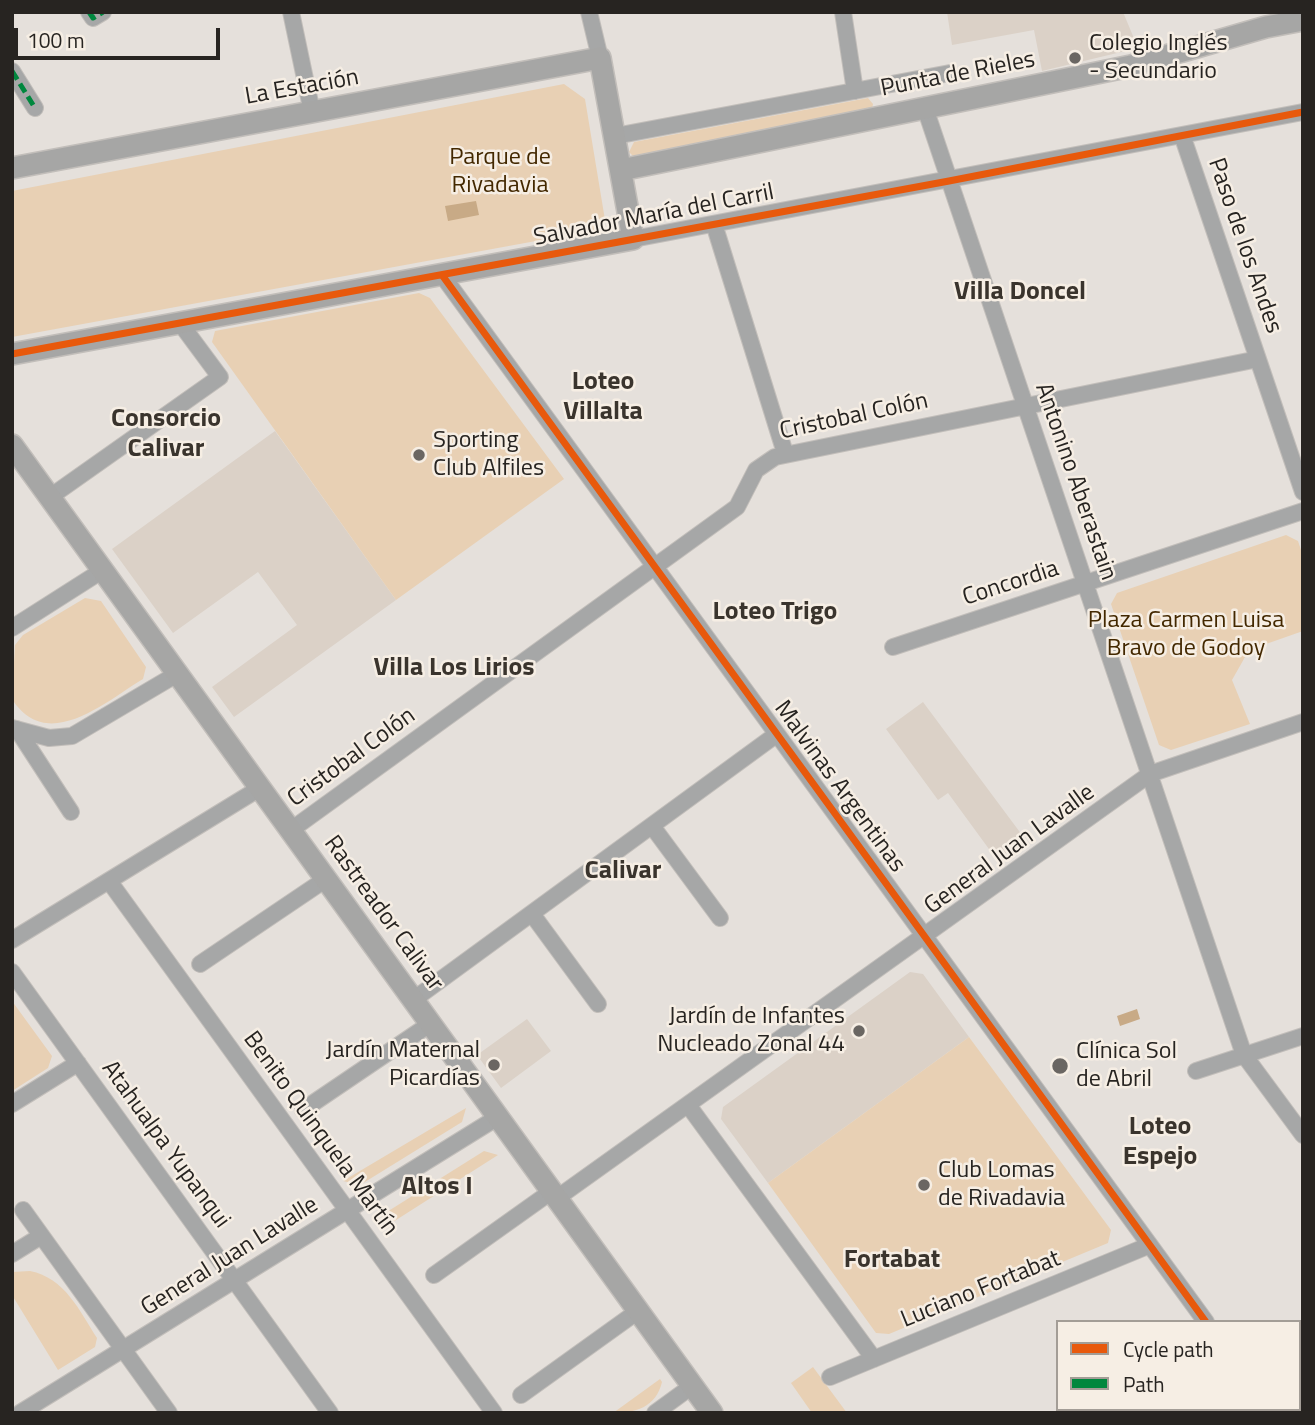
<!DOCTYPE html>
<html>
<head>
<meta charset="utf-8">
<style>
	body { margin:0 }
	#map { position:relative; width:1315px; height:1425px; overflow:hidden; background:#e5e0db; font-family:"Titillium Web",sans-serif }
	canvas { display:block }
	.frame { position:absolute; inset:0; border:14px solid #272421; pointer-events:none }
	.legend { position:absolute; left:1056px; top:1320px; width:245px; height:91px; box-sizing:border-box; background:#f6eee4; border:2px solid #a39d96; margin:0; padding:9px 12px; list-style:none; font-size:21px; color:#272421 }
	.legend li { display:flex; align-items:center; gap:14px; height:35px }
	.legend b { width:35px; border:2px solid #a39d96 }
	.scale { position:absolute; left:14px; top:28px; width:206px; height:32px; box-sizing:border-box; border:4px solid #272421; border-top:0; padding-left:9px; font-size:21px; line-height:24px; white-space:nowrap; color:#272421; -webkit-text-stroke:5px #f6eee4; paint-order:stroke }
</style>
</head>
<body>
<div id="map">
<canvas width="1315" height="1425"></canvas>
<div class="frame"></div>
<ul class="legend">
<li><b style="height:9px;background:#e8590c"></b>Cycle path</li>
<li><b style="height:9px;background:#00873e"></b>Path</li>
</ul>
<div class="scale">100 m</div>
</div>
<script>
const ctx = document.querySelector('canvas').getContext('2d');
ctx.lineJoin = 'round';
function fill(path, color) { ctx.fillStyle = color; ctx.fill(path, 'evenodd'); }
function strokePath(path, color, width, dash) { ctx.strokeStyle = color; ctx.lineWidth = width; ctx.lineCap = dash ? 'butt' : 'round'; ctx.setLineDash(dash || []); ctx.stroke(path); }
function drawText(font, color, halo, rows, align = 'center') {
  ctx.font = font + ' "Titillium Web",sans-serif'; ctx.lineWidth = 5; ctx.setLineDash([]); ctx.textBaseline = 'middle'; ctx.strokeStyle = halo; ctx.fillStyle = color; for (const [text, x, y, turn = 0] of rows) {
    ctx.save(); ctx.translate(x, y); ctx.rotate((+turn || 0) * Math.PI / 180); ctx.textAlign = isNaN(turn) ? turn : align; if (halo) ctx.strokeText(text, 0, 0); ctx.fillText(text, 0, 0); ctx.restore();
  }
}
fill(new Path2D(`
	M947,12H1123L1138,48L1042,71L1034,30L952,45Z
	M275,431L396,600L234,717L212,687L297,625L258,572L173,633L112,549Z
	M923,702L1025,839L997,860L948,793L938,800L886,729Z
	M910,972L923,974L969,1037L768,1183L721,1119L723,1107Z
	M527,1019L551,1051L501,1088L477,1055Z`), '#dbd1c7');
fill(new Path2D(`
	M564,84L585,99L605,220L596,230L12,337V191Z
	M868,98L873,104L872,109L635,158L629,152L634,142Z
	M419,293L430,298L564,479L396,600L212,342L215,331Z
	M1286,535L1298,541L1303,556V631L1249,650L1232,680L1250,724L1171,750L1159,745L1111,604L1117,593Z
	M85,598L101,601L146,667L143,679C105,702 47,754 12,699L15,645L23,635Z
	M12,1001L52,1056L48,1068L12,1091Z
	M969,1037L1111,1230L1108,1243L889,1334L876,1333L768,1183Z
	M466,1108L462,1122L360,1185L343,1181Z
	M484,1151L498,1155L382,1229V1215Z
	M30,1271C65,1278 79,1310 97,1338L95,1347L58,1370L12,1295V1272Z
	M813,1367L847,1413H812L791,1383Z
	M660,1379L662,1382C656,1407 636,1413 613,1413Z`), '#e8d0b4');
fill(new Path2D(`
	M476,201L479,215L448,221L445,206Z
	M1137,1009L1140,1019L1120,1026L1117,1016Z`), '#c8aa86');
strokePath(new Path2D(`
	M1299,1390L1303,1389`), '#c8aa86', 14);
const street = new Path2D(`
	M89,12L93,18L103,12
	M291,12L312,112
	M589,12L600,58
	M843,12L855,91
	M12,71L35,108
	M925,108L1244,1055L1303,1135
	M1182,135L1303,492
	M615,136L950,73
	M714,224L785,453
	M633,239L1303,112
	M442,275L1206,1322
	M50,497L220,377L180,323
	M12,628L103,570
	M893,647L1303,511
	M12,728L49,738L72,736L177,674
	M17,729L71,812
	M652,826L720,918
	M291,830L737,507L756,470L775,457L1258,359
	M109,881L494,1413
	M532,914L598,1004
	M12,940L260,788
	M200,964L326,879
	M12,972L330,1413
	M413,1000L777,734
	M1196,1071L1303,1036
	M12,1104L78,1063
	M688,1105L874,1359
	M303,1110L430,1024
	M557,1198L1150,774L1303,722
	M23,1210L169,1413
	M12,1254L41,1236
	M434,1275L552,1191
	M830,1377L1150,1245
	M521,1395L638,1311
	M1234,1409L1235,1413
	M1252,1409L1253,1413
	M20,1413L498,1117
	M655,1413L692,1386`);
const secondary = new Path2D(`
	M12,168L600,58L633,239L12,354
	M621,170L1131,66L1266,27L1303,20
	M12,445L712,1413`);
const primary = new Path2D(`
	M1299,1370L1303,1369
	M1165,1413L1173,1409
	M1199,1413L1207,1409`);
strokePath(street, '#c2beba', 18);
strokePath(secondary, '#c2beba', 24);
strokePath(primary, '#c2beba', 27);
strokePath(street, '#a6a7a7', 16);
strokePath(secondary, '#a6a6a5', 21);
strokePath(primary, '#aaa9a8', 24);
strokePath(new Path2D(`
	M89,12L93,18L103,12
	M12,71L35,108`), '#00873e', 5, [10, 5]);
strokePath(new Path2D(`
	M442,275L1206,1322
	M12,354L949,181L1303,112`), '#e8590c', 7);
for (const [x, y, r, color] of [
	[1075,58,7,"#6a6662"],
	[419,455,7,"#6a6662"],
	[859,1031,7,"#6a6662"],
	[494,1065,7,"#6a6662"],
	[1060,1066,9,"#6a6662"],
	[924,1185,7,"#6a6662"]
]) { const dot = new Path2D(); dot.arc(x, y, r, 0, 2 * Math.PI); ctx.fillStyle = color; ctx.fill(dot); strokePath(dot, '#f6eee4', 2.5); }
drawText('24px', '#272421', '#f6eee4', [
	["Colegio Inglés",1089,44],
	["- Secundario",1089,72],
	["Sporting",433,441],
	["Club Alfiles",433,469],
	["Jardín de Infantes",845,1017,"right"],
	["Nucleado Zonal 44",845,1045,"right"],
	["Jardín Maternal",480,1051,"right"],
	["Picardías",480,1079,"right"],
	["Clínica Sol",1076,1052],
	["de Abril",1076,1080],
	["Club Lomas",938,1171],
	["de Rivadavia",938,1199]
], 'left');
drawText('24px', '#272421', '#f6eee4', [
	["Punta de Rieles",958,75,-11],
	["La Estación",302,88,-10],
	["Salvador María del Carril",654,216,-11],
	["Paso de los Andes",1244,246,71],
	["Cristobal Colón",854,417,-12],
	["Antonino Aberastain",1075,482,71],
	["Concordia",1011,584,-18],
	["Cristobal Colón",352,758,-36],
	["Malvinas Argentinas",839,787,54],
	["General Juan Lavalle",1010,850,-36],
	["Rastreador Calivar",383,914,54],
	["Benito Quinquela Martín",320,1134,54],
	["Atahualpa Yupanqui",165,1145,54],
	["General Juan Lavalle",230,1257,-32],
	["Luciano Fortabat",981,1290,-22]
]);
drawText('24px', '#432800', '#f6eee4', [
	["Parque de",500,158],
	["Rivadavia",500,186],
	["Plaza Carmen Luisa",1186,621],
	["Bravo de Godoy",1186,649]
]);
drawText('bold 26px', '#3a342d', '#f6eee4', [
	["Villa Doncel",1020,293],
	["Loteo",603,383],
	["Villalta",603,413],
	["Consorcio",166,420],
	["Calivar",166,450],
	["Loteo Trigo",775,613],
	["Villa Los Lirios",454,669],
	["Calivar",623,872],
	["Loteo",1160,1128],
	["Espejo",1160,1158],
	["Altos I",437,1188],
	["Fortabat",892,1261]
]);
</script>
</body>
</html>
